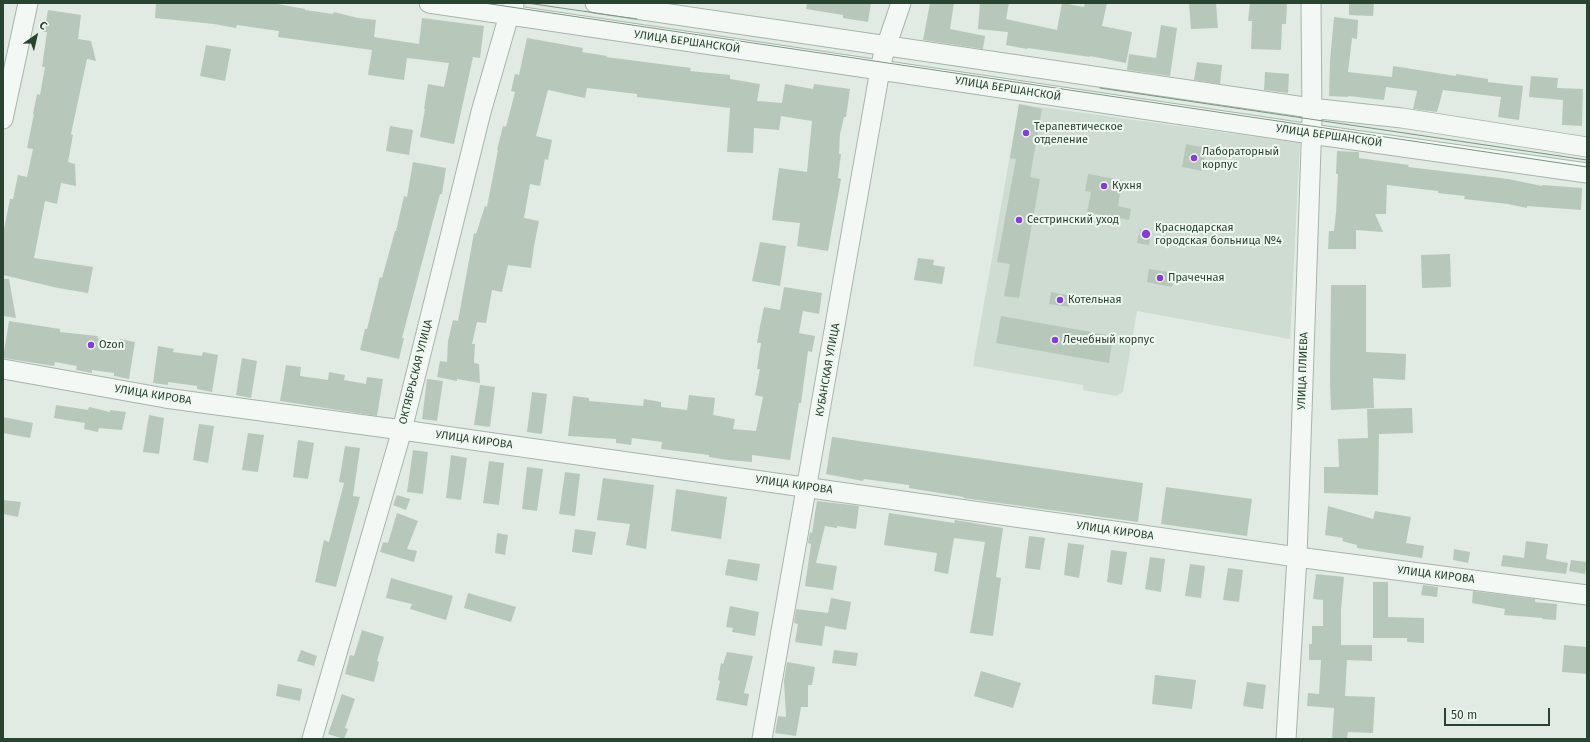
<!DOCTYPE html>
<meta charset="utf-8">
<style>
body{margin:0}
#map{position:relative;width:1590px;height:742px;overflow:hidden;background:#e1eae3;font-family:"Fira Sans",sans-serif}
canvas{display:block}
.frame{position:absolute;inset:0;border:4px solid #28432f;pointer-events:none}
.north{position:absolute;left:16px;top:16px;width:40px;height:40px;-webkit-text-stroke:3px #f0f8f2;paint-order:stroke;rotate:34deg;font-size:11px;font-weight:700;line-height:16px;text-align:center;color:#28432f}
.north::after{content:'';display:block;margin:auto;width:14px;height:18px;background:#28432f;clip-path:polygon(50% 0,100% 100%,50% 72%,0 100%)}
.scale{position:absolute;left:1444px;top:708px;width:106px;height:18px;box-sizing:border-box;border:2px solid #28432f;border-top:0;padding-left:5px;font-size:12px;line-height:14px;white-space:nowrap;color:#28432f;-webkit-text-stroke:3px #f0f8f2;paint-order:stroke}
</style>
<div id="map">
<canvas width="1590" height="742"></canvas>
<div class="frame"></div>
<div class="north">С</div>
<div class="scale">50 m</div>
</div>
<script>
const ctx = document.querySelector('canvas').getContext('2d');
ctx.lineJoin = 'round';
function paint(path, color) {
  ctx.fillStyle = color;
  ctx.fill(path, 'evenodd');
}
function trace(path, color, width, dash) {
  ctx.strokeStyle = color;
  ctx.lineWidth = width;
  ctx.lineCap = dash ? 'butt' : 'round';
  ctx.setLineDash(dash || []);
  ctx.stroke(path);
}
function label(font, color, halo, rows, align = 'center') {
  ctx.font = font + ' "Fira Sans",sans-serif';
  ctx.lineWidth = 4;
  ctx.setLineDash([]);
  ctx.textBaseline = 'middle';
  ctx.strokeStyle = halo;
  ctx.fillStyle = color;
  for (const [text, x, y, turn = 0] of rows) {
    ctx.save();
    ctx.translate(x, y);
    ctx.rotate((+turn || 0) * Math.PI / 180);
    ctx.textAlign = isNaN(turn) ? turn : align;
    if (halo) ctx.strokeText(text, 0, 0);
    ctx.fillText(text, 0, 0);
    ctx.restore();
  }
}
paint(new Path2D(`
 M 1019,104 L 1300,143 L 1290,339 L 1137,311 L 1123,392 L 1117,396 L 1083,390 L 1083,385 L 973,366 Z`), '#cedcd1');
paint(new Path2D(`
 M 156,3 L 272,3 L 305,9 L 305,10 L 333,14 L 334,12 L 358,18 L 376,20 L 374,37 L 419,44 L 422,18 L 484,26 L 480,58 L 473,57 L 454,144 L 420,137 L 425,109 L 424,109 L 428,84 L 444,87 L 449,63 L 407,58 L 404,80 L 368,75 L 372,50 L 278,37 L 279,31 L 237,25 L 236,28 L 214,24 L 155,18 Z
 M 807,3 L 871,3 L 868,22 L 843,18 L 843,15 L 806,9 Z
 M 930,3 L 954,3 L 950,29 L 985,36 L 983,49 L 923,40 Z
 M 980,3 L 1009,3 L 1006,19 L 1057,30 L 1062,3 L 1084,7 L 1085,3 L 1107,3 L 1102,26 L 1132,32 L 1126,63 L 1090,56 L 1090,57 L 1028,48 L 1027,49 L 1006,45 L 1008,32 L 978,29 Z
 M 1189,3 L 1216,3 L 1218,28 L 1191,29 Z
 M 1250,3 L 1287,4 L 1286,24 L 1282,24 L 1281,50 L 1251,49 L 1252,21 L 1248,21 Z
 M 1349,3 L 1374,3 L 1373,16 L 1349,15 Z
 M 48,10 L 81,15 L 78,39 L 91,41 L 96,61 L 87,59 L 71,134 L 73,135 L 68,162 L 75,164 L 76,186 L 61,183 L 57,204 L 45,201 L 34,258 L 93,267 L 88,293 L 58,288 L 3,275 L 3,234 L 10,199 L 13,199 L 18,175 L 27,177 L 33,149 L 27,148 L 34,114 L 33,114 L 37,94 L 40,95 L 45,67 L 42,67 L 47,32 L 44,32 Z
 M 1334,17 L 1358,20 L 1357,39 L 1352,38 L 1348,72 L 1392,77 L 1393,66 L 1456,76 L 1456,74 L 1488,79 L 1488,82 L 1523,86 L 1519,120 L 1498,117 L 1501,97 L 1443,90 L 1437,112 L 1413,109 L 1417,91 L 1386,87 L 1384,100 L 1348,96 L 1348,97 L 1329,96 L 1330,61 Z
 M 1161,25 L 1177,28 L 1170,76 L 1127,70 L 1129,54 L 1156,58 Z
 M 527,38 L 583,48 L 582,52 L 607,56 L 606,57 L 691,68 L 690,71 L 730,75 L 730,79 L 760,84 L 757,101 L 782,103 L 785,84 L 813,89 L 814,84 L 850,89 L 846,117 L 844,117 L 840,134 L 839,154 L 841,154 L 838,178 L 841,179 L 828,251 L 797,246 L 800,223 L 772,220 L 779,168 L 807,172 L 812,121 L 781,116 L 779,130 L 754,128 L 753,153 L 727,152 L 730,108 L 637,97 L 637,94 L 587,88 L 585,98 L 548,90 L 536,136 L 552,140 L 548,160 L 545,159 L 540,186 L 530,184 L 524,218 L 539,221 L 534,246 L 531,268 L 508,265 L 502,292 L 492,290 L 486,323 L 477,322 L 472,344 L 475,344 L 474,363 L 479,364 L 480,383 L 457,379 L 457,381 L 437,377 L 440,361 L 447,362 L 448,341 L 453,320 L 458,321 L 474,233 L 476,234 L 485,206 L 487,207 L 498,150 L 497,150 L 503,126 L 506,127 L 515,92 L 511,91 L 515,74 L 519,75 Z
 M 206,45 L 231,49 L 225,81 L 200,76 Z
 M 1197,62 L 1222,65 L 1220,84 L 1194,80 Z
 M 1265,72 L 1289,74 L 1288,93 L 1264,90 Z
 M 1531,76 L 1558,78 L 1557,88 L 1583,89 L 1582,126 L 1562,125 L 1563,100 L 1529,97 Z
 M 1019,104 L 1042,109 L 1030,177 L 1040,179 L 1019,298 L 1004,296 L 1010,264 L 997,262 L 1016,159 L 1010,158 Z
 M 390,126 L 413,130 L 409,155 L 386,151 Z
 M 1186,144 L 1206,148 L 1202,171 L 1182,167 Z
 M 1337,151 L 1359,152 L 1359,158 L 1409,165 L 1408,167 L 1508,179 L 1542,186 L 1542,185 L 1582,188 L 1581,210 L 1527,206 L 1527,208 L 1508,204 L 1464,199 L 1465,196 L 1438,193 L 1438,191 L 1387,185 L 1386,214 L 1375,214 L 1383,232 L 1356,230 L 1356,249 L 1328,249 L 1329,231 L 1334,231 L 1336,213 L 1338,174 L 1336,174 Z
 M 413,162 L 446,168 L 442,194 L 440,194 L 402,338 L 404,338 L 399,359 L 360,350 L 365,329 L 367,329 L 380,277 L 382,278 L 395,231 L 396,231 L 404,196 L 407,197 Z
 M 1088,174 L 1122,180 L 1118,206 L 1131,209 L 1129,220 L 1087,212 L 1091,192 L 1085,191 Z
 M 1140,229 L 1151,231 L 1149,245 L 1137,243 Z
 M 760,242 L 786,246 L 780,286 L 752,281 Z
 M 1450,254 L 1451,287 L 1422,288 L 1421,255 Z
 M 918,258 L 934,260 L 933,265 L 945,267 L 942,284 L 914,280 Z
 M 1149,269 L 1174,273 L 1172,287 L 1147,282 Z
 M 3,279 L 9,279 L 16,318 L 3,316 Z
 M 1331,285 L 1366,285 L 1366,352 L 1406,354 L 1405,380 L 1373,378 L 1374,408 L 1331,410 L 1330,381 Z
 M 784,287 L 822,293 L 819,314 L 803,311 L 799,333 L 815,336 L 812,352 L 808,351 L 801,403 L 799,403 L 790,460 L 752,455 L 752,462 L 728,460 L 709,457 L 709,455 L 661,449 L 662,442 L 632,438 L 631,445 L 616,443 L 616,439 L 568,436 L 573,396 L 589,398 L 589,401 L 643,406 L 644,399 L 661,402 L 661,407 L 687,410 L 689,395 L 715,398 L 713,415 L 735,419 L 733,429 L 756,431 L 763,397 L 755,395 L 760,369 L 757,369 L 761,343 L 757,343 L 760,326 L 764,307 L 780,310 Z
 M 1051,292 L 1071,296 L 1069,307 L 1049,304 Z
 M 1001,316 L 1113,336 L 1109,363 L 996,343 Z
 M 9,321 L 60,329 L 60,332 L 98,336 L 97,338 L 119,342 L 120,339 L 135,342 L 129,379 L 114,376 L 114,373 L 92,370 L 92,373 L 76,370 L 77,366 L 55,362 L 54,366 L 3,358 Z
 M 158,346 L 174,349 L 173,352 L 202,356 L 203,352 L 218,355 L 212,392 L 197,389 L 197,386 L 168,382 L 168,385 L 153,383 Z
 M 242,358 L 257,361 L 251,398 L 236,395 Z
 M 286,365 L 301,367 L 300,376 L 328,380 L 329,372 L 345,375 L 344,380 L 366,384 L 367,377 L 383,379 L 377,416 L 280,401 Z
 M 427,379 L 443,381 L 437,421 L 422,419 Z
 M 480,385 L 495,387 L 490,427 L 474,425 Z
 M 532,392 L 547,394 L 542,434 L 527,432 Z
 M 56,405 L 88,410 L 89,407 L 110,412 L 110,410 L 126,412 L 122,430 L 99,428 L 98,432 L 84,429 L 85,423 L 54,418 Z
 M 1412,408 L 1413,433 L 1379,434 L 1378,495 L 1324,493 L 1324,467 L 1339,467 L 1338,439 L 1368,438 L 1367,409 Z
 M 149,415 L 164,418 L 159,454 L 143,452 Z
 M 3,417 L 33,423 L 30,438 L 3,433 Z
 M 199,424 L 214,426 L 208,463 L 193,460 Z
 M 248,433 L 264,435 L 258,472 L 242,470 Z
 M 832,437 L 1143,483 L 1138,522 L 963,498 L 964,497 L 909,488 L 909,485 L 864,479 L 863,481 L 826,474 Z
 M 298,440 L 314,443 L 308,479 L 293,477 Z
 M 345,446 L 360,448 L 353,496 L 360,497 L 336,587 L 315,582 L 324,540 L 329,542 L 344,483 L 339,482 Z
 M 413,450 L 428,452 L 423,494 L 407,492 Z
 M 451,455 L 467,458 L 461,500 L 446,498 Z
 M 489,461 L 504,463 L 499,505 L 483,503 Z
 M 527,467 L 543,469 L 537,511 L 522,509 Z
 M 565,472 L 580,474 L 575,516 L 559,514 Z
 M 603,478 L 654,485 L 646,549 L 626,545 L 630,524 L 597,520 Z
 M 1166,487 L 1252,499 L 1247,536 L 1161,524 Z
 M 676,489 L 727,497 L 721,539 L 671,531 Z
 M 397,495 L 410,499 L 406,510 L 393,505 Z
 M 3,500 L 21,502 L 18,517 L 3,514 Z
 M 817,501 L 859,506 L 856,529 L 837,526 L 837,528 L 825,526 L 816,563 L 837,566 L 833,590 L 805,586 L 811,544 L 808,543 L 810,532 L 812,533 Z
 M 1328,506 L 1373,519 L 1375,511 L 1411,517 L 1406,543 L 1424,546 L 1422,558 L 1357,548 L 1357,545 L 1342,541 L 1343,538 L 1325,535 Z
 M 397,513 L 418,521 L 407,549 L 417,551 L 414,562 L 380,552 L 383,542 L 388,543 Z
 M 889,513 L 954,523 L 955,520 L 1003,528 L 996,577 L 1001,578 L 993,636 L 970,633 L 985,542 L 954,538 L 948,574 L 934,571 L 937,553 L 884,545 Z
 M 575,529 L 596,532 L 592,555 L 572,552 Z
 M 497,533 L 508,535 L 505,555 L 495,553 Z
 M 1029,536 L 1045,538 L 1040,570 L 1025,568 Z
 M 1526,541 L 1548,544 L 1546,559 L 1568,563 L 1566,574 L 1501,566 L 1503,555 L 1524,558 Z
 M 1068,543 L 1084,545 L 1079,578 L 1064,575 Z
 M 1454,549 L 1470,552 L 1468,563 L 1453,560 Z
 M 1111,550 L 1127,552 L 1122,585 L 1107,582 Z
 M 1150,557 L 1165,559 L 1161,592 L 1145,589 Z
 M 728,559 L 760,564 L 757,581 L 725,575 Z
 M 1571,560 L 1587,562 L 1585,574 L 1569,571 Z
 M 1190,564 L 1205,566 L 1201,598 L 1185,596 Z
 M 1228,568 L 1243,570 L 1239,602 L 1223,600 Z
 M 1316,574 L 1344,577 L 1341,610 L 1341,645 L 1372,645 L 1372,661 L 1347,660 L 1345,696 L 1375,697 L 1373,733 L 1348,732 L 1347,739 L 1332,739 L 1334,708 L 1307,706 L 1308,693 L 1319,694 L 1321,660 L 1309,660 L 1309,644 L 1312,644 L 1312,626 L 1323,626 L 1323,600 L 1313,599 Z
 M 391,578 L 453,596 L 446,620 L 410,609 L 412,604 L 386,598 Z
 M 1373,582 L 1388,582 L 1388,617 L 1424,618 L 1424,643 L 1407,642 L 1407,638 L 1373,638 Z
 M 1423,585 L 1438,587 L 1437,597 L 1421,595 Z
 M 1473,591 L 1535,599 L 1535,602 L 1557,604 L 1556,620 L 1542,619 L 1543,618 L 1504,615 L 1505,609 L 1472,603 Z
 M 468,593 L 516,607 L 511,622 L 464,608 Z
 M 831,598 L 851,602 L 846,630 L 825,626 L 822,646 L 795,642 L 798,624 L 794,623 L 796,609 L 828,613 Z
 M 730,606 L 759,612 L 755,636 L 732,632 L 733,628 L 726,627 Z
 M 362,630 L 384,637 L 377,661 L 379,662 L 374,682 L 345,674 L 350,655 L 354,656 Z
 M 1564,645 L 1587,647 L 1587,674 L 1562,672 Z
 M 301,650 L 317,656 L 314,666 L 297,661 Z
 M 834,650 L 858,653 L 856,666 L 832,663 Z
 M 727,652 L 753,656 L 744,693 L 749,694 L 747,706 L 716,700 L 720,681 L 718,680 L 721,663 L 723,664 Z
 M 787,662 L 815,667 L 812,685 L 808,685 L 808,707 L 801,707 L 796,736 L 775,733 L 778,716 L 786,717 L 784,681 Z
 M 981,671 L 1021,683 L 1013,708 L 974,696 Z
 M 1155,675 L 1196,680 L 1192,709 L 1152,704 Z
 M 1247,682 L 1266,685 L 1263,709 L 1243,706 Z
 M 278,684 L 302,689 L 300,701 L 276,696 Z
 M 342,694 L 355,699 L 345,728 L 348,729 L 344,739 L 328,734 Z`), '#b7c8bb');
const minor = new Path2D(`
 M 429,3 L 1311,134 L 1587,173
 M 595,3 L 1311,108 L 1402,118 L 1587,147
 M 3,119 L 28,3
 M 3,369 L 165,398 L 402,430 L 1297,557 L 1587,595
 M 312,739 L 402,430 L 481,112 L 509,15 L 514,4
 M 762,739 L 880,70 L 883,56 L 901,3
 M 1286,739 L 1297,557 L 1312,119 L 1311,3`);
trace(minor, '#a6b5a9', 21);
trace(minor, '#f4f8f5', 19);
trace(new Path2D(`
 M 484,3 L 1587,167
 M 527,3 L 637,19
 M 1100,88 L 1587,160`), '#79957f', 1);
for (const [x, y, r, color] of [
 [1026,133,4,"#843ed7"],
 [1194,158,4,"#843ed7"],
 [1104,186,4,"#843ed7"],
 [1019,220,4,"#843ed7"],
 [1146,234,5,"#843ed7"],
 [1160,278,4,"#843ed7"],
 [1060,300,4,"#843ed7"],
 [1055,340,4,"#843ed7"],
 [91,345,4,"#843ed7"]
]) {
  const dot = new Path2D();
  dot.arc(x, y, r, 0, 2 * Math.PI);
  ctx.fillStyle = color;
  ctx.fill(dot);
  trace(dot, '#f0f8f2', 1.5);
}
label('11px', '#28432f', '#f0f8f2', [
 ["УЛИЦА БЕРШАНСКОЙ",687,42,8],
 ["УЛИЦА БЕРШАНСКОЙ",1008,89,9],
 ["УЛИЦА БЕРШАНСКОЙ",1329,136,8],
 ["КУБАНСКАЯ УЛИЦА",828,370,-80],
 ["УЛИЦА ПЛИЕВА",1303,371,-88],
 ["ОКТЯБРЬСКАЯ УЛИЦА",416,372,-76],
 ["УЛИЦА КИРОВА",153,395,9],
 ["УЛИЦА КИРОВА",474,440,8],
 ["УЛИЦА КИРОВА",794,485,8],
 ["УЛИЦА КИРОВА",1115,531,8],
 ["УЛИЦА КИРОВА",1436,575,7]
]);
label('11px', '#28432f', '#f0f8f2', [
 ["Терапевтическое",1034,127],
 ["отделение",1034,140],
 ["Лабораторный",1202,152],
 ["корпус",1202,165],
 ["Кухня",1112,186],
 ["Сестринский уход",1027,220],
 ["Краснодарская",1155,228],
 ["городская больница №4",1155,241],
 ["Прачечная",1168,278],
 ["Котельная",1068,300],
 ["Лечебный корпус",1063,340],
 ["Ozon",99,345]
], 'left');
</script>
